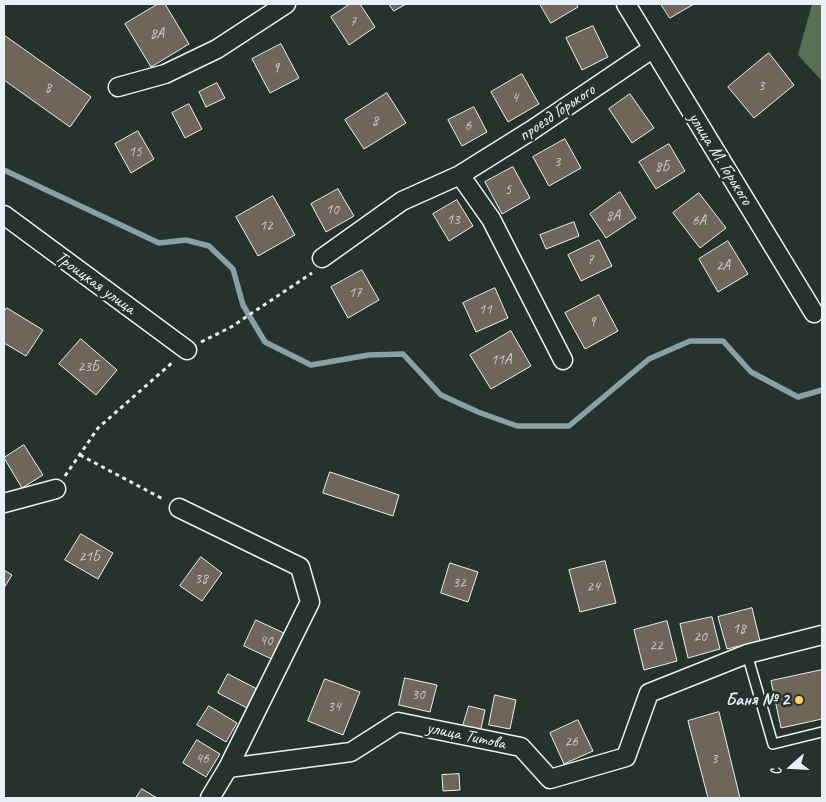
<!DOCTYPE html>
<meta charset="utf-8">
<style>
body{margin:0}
#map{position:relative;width:826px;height:802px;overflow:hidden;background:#26332d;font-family:Caveat,sans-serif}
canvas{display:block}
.frame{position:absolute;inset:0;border:5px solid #e8f1f8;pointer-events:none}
.north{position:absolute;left:766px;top:742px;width:50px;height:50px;-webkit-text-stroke:4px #26332d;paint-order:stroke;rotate:251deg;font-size:14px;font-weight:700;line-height:20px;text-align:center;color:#e8f1f8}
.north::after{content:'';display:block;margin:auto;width:18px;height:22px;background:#e8f1f8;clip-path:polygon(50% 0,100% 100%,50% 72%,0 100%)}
</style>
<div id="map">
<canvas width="826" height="802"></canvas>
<div class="frame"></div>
<div class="north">С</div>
</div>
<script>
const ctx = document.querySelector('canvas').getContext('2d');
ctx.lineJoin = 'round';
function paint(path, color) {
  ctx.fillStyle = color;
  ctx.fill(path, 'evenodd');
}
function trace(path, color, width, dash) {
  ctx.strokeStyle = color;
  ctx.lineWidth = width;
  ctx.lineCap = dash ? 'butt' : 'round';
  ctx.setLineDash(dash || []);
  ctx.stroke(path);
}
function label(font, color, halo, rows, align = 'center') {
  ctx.font = font + ' Caveat,sans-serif';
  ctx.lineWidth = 5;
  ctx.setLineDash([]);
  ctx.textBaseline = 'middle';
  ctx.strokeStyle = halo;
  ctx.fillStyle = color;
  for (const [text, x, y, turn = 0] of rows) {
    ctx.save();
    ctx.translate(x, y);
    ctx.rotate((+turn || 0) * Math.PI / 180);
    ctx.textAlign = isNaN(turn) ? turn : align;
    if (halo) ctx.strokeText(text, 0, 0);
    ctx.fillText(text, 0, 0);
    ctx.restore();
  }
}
paint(new Path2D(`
 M 812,4 L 822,4 L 822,81 L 798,55 Z`), '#597054');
trace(new Path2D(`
 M 4,170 L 159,243 L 186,240 L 209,246 L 233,269 L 243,305 L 265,342 L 311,365 L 369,355 L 403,354 L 441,395 L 478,412 L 517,426 L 569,426 L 649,359 L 690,341 L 723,341 L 751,372 L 798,397 L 822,390`), '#88a1a5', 5.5);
const building = new Path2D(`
 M 158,4 L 165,4 L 189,44 L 151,67 L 125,24 Z
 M 350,4 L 360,4 L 375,27 L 349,45 L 331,17 Z
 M 389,4 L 406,4 L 394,11 Z
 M 540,4 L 576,4 L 578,7 L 551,23 Z
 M 661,4 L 694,4 L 670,18 Z
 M 593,26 L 608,57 L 582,70 L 566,38 Z
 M 4,35 L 91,97 L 70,127 L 4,80 Z
 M 281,44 L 299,78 L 270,93 L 252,59 Z
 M 769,53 L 794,85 L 754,118 L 728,87 Z
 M 522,74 L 539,104 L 508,122 L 491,92 Z
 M 217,83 L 225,98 L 206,107 L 199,92 Z
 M 387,93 L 406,123 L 364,149 L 345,120 Z
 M 630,94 L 654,128 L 632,143 L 609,109 Z
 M 189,104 L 202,129 L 185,138 L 172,113 Z
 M 474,107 L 487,132 L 462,146 L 448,120 Z
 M 138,131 L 154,159 L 131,173 L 115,144 Z
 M 565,139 L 581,168 L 549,186 L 533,157 Z
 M 669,144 L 685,171 L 656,189 L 639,162 Z
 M 513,167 L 530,198 L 502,214 L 485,182 Z
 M 338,189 L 354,216 L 326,232 L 311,204 Z
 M 620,192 L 636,218 L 606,238 L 590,214 Z
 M 699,193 L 726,228 L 700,248 L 673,213 Z
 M 273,196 L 295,235 L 258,256 L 236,217 Z
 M 457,200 L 473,226 L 449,241 L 433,214 Z
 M 574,222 L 579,236 L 546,249 L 540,235 Z
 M 599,240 L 612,266 L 581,281 L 568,255 Z
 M 728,241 L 748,274 L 718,292 L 699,259 Z
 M 362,270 L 379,300 L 348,318 L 331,287 Z
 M 495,288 L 508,318 L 476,332 L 463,303 Z
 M 599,295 L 618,331 L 585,349 L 565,313 Z
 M 7,308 L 43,330 L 26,356 L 4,343 L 4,312 Z
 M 511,331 L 531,366 L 491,389 L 470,355 Z
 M 81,339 L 117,370 L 96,395 L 59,364 Z
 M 24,445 L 43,475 L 22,488 L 4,458 Z
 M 330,472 L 399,495 L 393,516 L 323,493 Z
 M 81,534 L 113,553 L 98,579 L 65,560 Z
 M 201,557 L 222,573 L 202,601 L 180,586 Z
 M 605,561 L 616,603 L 580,612 L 569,570 Z
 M 450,563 L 478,572 L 468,602 L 441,593 Z
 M 4,570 L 12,575 L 4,588 Z
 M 752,608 L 760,641 L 727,649 L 718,617 Z
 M 712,617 L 720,649 L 688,658 L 680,624 Z
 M 256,620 L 288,635 L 276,661 L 244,646 Z
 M 667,621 L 677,661 L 644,670 L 634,630 Z
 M 822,670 L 822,719 L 781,728 L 771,681 Z
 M 228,674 L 259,690 L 249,709 L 218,693 Z
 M 405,678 L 437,685 L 430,712 L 399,705 Z
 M 325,679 L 360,692 L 343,735 L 308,721 Z
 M 495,695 L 516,700 L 510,729 L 489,725 Z
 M 209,706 L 237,723 L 226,742 L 197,725 Z
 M 469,706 L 485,710 L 480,733 L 462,729 Z
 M 719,712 L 740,798 L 708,798 L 688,721 Z
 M 578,720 L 593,751 L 564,764 L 550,733 Z
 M 197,740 L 220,754 L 206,777 L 183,763 Z
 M 459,774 L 460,790 L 443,791 L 442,775 Z
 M 142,789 L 157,798 L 136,798 Z`);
paint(building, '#70655a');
trace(building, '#e8f1f8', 1);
const service = new Path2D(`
 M 747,654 L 773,744 L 822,732`);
const minor = new Path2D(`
 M 626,4 L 814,313
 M 118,87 L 165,74 L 217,49 L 286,4
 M 460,175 L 491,219 L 563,360
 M 4,215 L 187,350
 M 322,258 L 402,201 L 460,175 L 532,130 L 652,49
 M 4,503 L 56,489
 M 179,508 L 300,567 L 310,602 L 228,768 L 210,798
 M 228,768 L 351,752 L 398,722 L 521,747 L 550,779 L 626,757 L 649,693 L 747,654 L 822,635`);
trace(service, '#e8f1f8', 12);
trace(minor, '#e8f1f8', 21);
trace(new Path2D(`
 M 201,342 L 231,327 L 312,273
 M 80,455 L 163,499
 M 65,476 L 98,428 L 174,361`), '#e8f1f8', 3, [4, 4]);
trace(service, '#26332d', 9);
trace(minor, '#26332d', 18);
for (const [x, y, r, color] of [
 [799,700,5,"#ffd166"]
]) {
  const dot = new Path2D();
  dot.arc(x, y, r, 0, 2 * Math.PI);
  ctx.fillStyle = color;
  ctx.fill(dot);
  trace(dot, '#26332d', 2);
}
label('15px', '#caced0', null, [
 ["7",353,22],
 ["8А",157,34],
 ["9",276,68],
 ["3",761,86],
 ["8",48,88],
 ["4",515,98],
 ["8",375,121],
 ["6",468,126],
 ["15",135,152],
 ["3",557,162],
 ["8Б",662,167],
 ["5",508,190],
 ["10",332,210],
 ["8А",613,216],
 ["13",453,220],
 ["6А",699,221],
 ["12",266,226],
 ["7",590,260],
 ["2А",723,266],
 ["17",355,293],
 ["11",485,310],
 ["9",592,322],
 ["11А",501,360],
 ["23Б",88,367],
 ["21Б",89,557],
 ["38",201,579],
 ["32",459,583],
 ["24",593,587],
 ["18",739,629],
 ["20",700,637],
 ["40",266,641],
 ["22",656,646],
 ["30",418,695],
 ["34",334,707],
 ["26",571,742],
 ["46",202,759],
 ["3",714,759]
]);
label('18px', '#e8f1f8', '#26332d', [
 ["проезд Горького",557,113,-34],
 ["улица М. Горького",720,159,58],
 ["Троицкая улица",95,283,36],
 ["улица Титова",466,736,12]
]);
label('bold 18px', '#e8f1f8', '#26332d', [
 ["Баня № 2",789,700]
], 'right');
</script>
